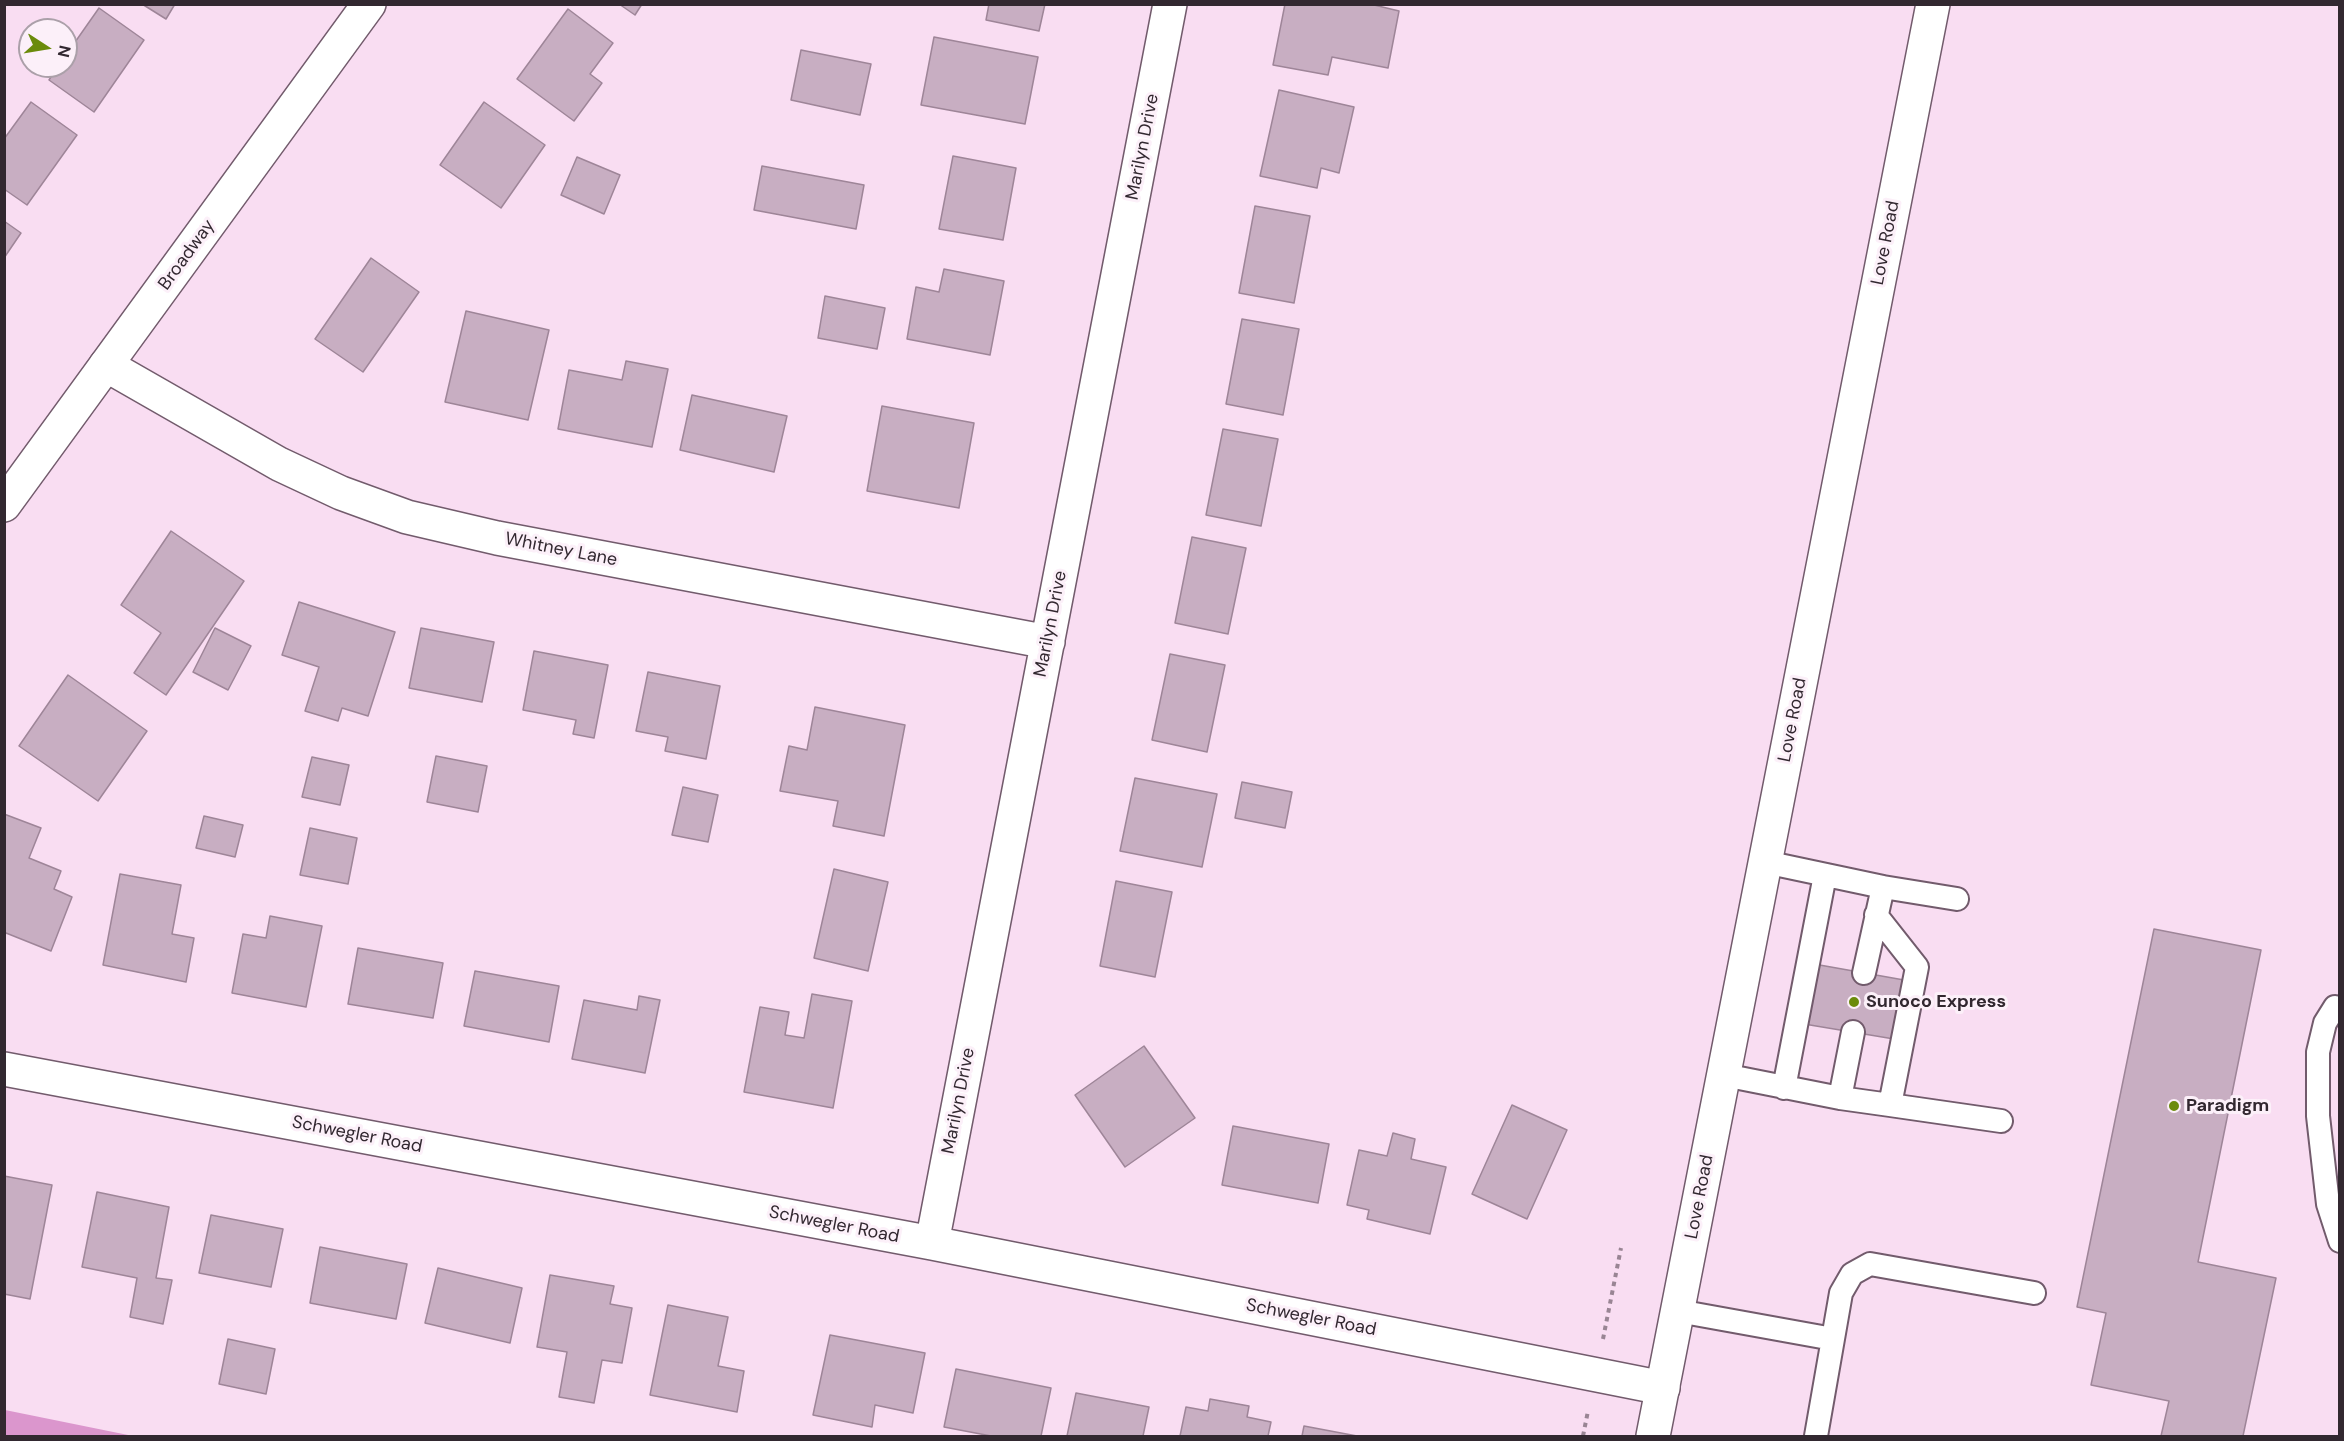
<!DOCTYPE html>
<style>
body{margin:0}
#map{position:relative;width:2344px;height:1441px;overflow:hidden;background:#f9ddf2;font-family:"DM Sans",sans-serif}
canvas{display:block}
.frame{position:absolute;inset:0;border:6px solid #322830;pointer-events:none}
.north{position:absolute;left:18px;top:18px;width:60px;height:60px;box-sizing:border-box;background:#fcf0f9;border:2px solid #aba0a9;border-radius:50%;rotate:102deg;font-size:16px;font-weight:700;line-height:24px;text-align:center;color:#322830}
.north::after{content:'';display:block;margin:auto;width:21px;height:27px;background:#6b8b0b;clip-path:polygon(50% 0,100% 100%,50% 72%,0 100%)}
</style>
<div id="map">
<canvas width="2344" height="1441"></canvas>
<div class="frame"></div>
<div class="north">N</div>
</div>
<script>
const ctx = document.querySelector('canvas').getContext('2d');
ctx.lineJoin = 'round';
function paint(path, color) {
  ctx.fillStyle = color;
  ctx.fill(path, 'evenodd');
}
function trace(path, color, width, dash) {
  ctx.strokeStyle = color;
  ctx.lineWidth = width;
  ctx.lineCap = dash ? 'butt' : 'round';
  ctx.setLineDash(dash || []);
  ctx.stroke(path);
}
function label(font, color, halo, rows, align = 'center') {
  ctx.font = font + ' "DM Sans",sans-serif';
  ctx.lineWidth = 6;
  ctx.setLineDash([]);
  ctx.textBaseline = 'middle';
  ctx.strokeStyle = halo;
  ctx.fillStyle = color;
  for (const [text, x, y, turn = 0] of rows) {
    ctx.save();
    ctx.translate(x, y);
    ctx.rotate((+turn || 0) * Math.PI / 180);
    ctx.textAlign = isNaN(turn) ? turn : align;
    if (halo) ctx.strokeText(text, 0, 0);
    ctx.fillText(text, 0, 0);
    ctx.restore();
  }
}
paint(new Path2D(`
 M 4,1410 L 5,1410 L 133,1436 L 5,1436 Z`), '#db96cd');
const building = new Path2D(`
 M 142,4 L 175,4 L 166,19 Z
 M 619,4 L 642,4 L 635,15 Z
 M 989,4 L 1045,4 L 1039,31 L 986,20 Z
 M 1285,4 L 1370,4 L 1399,11 L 1388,68 L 1332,57 L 1328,75 L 1273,65 Z
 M 99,8 L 144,40 L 94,112 L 49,80 L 58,66 L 66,66 L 66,55 Z
 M 568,9 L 613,43 L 590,74 L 602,83 L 574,121 L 517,79 Z
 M 934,37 L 1038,57 L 1025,124 L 921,105 Z
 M 801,50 L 871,64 L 860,115 L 791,100 Z
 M 1279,90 L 1354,107 L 1339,173 L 1321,168 L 1317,188 L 1260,176 Z
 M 31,102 L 77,135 L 27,205 L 4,189 L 4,139 Z
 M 484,102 L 545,145 L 501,208 L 440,165 Z
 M 953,156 L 1016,168 L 1003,240 L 939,229 Z
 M 577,157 L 620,175 L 604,214 L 561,195 Z
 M 762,166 L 864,185 L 856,229 L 754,210 Z
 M 1255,206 L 1310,216 L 1294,303 L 1239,293 Z
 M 4,221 L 21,233 L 4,258 Z
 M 371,258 L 419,292 L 363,372 L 315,339 Z
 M 944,269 L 1004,281 L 990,355 L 907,339 L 916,287 L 939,292 Z
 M 825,296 L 885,308 L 877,349 L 818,338 Z
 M 466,311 L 549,330 L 528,420 L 445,402 Z
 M 1242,319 L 1299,329 L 1283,415 L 1226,404 Z
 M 626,361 L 668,369 L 652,447 L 558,429 L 569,370 L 622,380 Z
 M 692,395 L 787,416 L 774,472 L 680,450 Z
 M 882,406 L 974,423 L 959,508 L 867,491 Z
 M 1223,429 L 1278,439 L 1261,526 L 1206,515 Z
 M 171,531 L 244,581 L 166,695 L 134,673 L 161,633 L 121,605 Z
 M 1192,537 L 1246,548 L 1228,634 L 1175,623 Z
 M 299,602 L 395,632 L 368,716 L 342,708 L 338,721 L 305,711 L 319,667 L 282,655 Z
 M 215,628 L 251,646 L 228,690 L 193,672 Z
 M 421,628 L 494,642 L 482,702 L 409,688 Z
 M 534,651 L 608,665 L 594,738 L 573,734 L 576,720 L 523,710 Z
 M 1170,654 L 1225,665 L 1207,752 L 1152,740 Z
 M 648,672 L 720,686 L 706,759 L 665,751 L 668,737 L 636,731 Z
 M 68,675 L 147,731 L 98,801 L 19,746 Z
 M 815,707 L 905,725 L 884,836 L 833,826 L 838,801 L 780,791 L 789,746 L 807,750 Z
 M 436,756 L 487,766 L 478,812 L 427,802 Z
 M 312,757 L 349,765 L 340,805 L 302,797 Z
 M 1135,778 L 1217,794 L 1202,867 L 1120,851 Z
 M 1242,782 L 1292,792 L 1285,828 L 1235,818 Z
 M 683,787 L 718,795 L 708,842 L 672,835 Z
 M 4,814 L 41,828 L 29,858 L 61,871 L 54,889 L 72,897 L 51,951 L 6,933 L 4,936 Z
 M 204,816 L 243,825 L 235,857 L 196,848 Z
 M 310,828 L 357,838 L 348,884 L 300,875 Z
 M 834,869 L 888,882 L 868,971 L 814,958 Z
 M 120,874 L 181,885 L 172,934 L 194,938 L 186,982 L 103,965 Z
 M 1116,881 L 1172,892 L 1155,977 L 1100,966 Z
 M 270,916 L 322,926 L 306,1007 L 232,993 L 243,934 L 266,938 Z
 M 2154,929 L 2261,950 L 2198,1262 L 2276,1278 L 2243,1436 L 2161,1436 L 2169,1401 L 2091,1385 L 2106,1313 L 2077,1307 Z
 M 358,948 L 443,963 L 433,1018 L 348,1004 Z
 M 1814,964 L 1904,980 L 1894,1039 L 1804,1024 Z
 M 475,971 L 559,986 L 549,1042 L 464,1026 Z
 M 812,994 L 852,1001 L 833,1108 L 744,1092 L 760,1007 L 789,1012 L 785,1035 L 804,1038 Z
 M 639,996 L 660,1000 L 645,1073 L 572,1059 L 584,1000 L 637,1010 Z
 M 1144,1046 L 1195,1118 L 1125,1167 L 1075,1095 Z
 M 1512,1105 L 1567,1130 L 1527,1219 L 1472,1194 Z
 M 1233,1126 L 1329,1144 L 1318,1203 L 1222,1185 Z
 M 1393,1133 L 1415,1139 L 1411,1159 L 1446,1167 L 1430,1234 L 1367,1219 L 1369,1210 L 1347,1205 L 1359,1150 L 1387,1156 Z
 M 4,1176 L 52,1185 L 30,1299 L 4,1294 Z
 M 97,1192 L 169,1207 L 156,1278 L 172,1280 L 163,1324 L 130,1317 L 137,1278 L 82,1267 Z
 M 211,1215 L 283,1229 L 271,1287 L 199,1273 Z
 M 320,1247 L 407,1264 L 396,1319 L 310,1303 Z
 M 438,1268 L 522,1288 L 510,1343 L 425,1323 Z
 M 550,1275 L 614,1286 L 610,1304 L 632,1308 L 622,1363 L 602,1360 L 594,1403 L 559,1397 L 567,1352 L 537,1347 Z
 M 668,1305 L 728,1317 L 718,1366 L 744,1371 L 737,1412 L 650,1395 Z
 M 830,1335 L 925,1353 L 913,1413 L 875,1405 L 872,1427 L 813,1415 Z
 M 228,1339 L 275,1349 L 266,1394 L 219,1384 Z
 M 956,1369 L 1051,1388 L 1041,1436 L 991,1436 L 944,1427 Z
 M 1076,1393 L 1149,1407 L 1143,1436 L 1067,1436 Z
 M 1210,1399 L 1249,1406 L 1247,1417 L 1271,1422 L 1268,1436 L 1180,1436 L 1186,1407 L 1208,1411 Z
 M 1304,1426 L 1357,1436 L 1302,1436 Z`);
paint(building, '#c8aec2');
trace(building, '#9e8598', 1.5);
const service = new Path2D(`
 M 1765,862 L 1883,887 L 1864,973
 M 1883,887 L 1957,899
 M 2335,1007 L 2325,1023 L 2318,1052 L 2318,1116 L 2328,1204 L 2340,1241
 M 1724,1075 L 1840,1098 L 1853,1032
 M 1784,1088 L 1825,875
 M 1840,1098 L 1890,1105 L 1917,967 L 1876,915
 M 1890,1105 L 2001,1121
 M 1678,1311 L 1833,1339
 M 1816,1436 L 1841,1293 L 1852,1274 L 1870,1264 L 2034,1293`);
const minor = new Path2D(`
 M 106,365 L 279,464 L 341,493 L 407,517 L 497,538 L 1048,642
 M 4,1069 L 932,1243 L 1663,1388
 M 932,1243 L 1170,4`);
const tertiary = new Path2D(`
 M 4,505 L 369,4
 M 1653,1436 L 1933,4`);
trace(service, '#725b6c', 26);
trace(minor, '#725b6c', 36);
trace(tertiary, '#725b6c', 36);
trace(new Path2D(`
 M 1603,1339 L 1621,1248
 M 1583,1436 L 1588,1411`), '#998594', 4, [4.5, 4.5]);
trace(service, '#fff', 22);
trace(minor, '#fff', 33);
trace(tertiary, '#fff', 33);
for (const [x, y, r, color] of [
 [1854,1002,6,"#6b8b0b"],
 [2174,1106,6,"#6b8b0b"]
]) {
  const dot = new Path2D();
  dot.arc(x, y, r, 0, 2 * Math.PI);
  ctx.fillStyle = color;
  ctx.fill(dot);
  trace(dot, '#fcf0f9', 2);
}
label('18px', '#322830', '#fcf0f9', [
 ["Marilyn Drive",1143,147,-79],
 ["Love Road",1886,243,-79],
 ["Broadway",187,255,-54],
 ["Whitney Lane",561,550,11],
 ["Marilyn Drive",1051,624,-79],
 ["Love Road",1793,720,-79],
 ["Marilyn Drive",959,1101,-79],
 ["Schwegler Road",357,1135,11],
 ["Love Road",1700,1197,-79],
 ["Schwegler Road",834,1225,11],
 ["Schwegler Road",1311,1318,11]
]);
label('bold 18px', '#322830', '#fcf0f9', [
 ["Sunoco Express",1866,1002],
 ["Paradigm",2186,1106]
], 'left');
</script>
